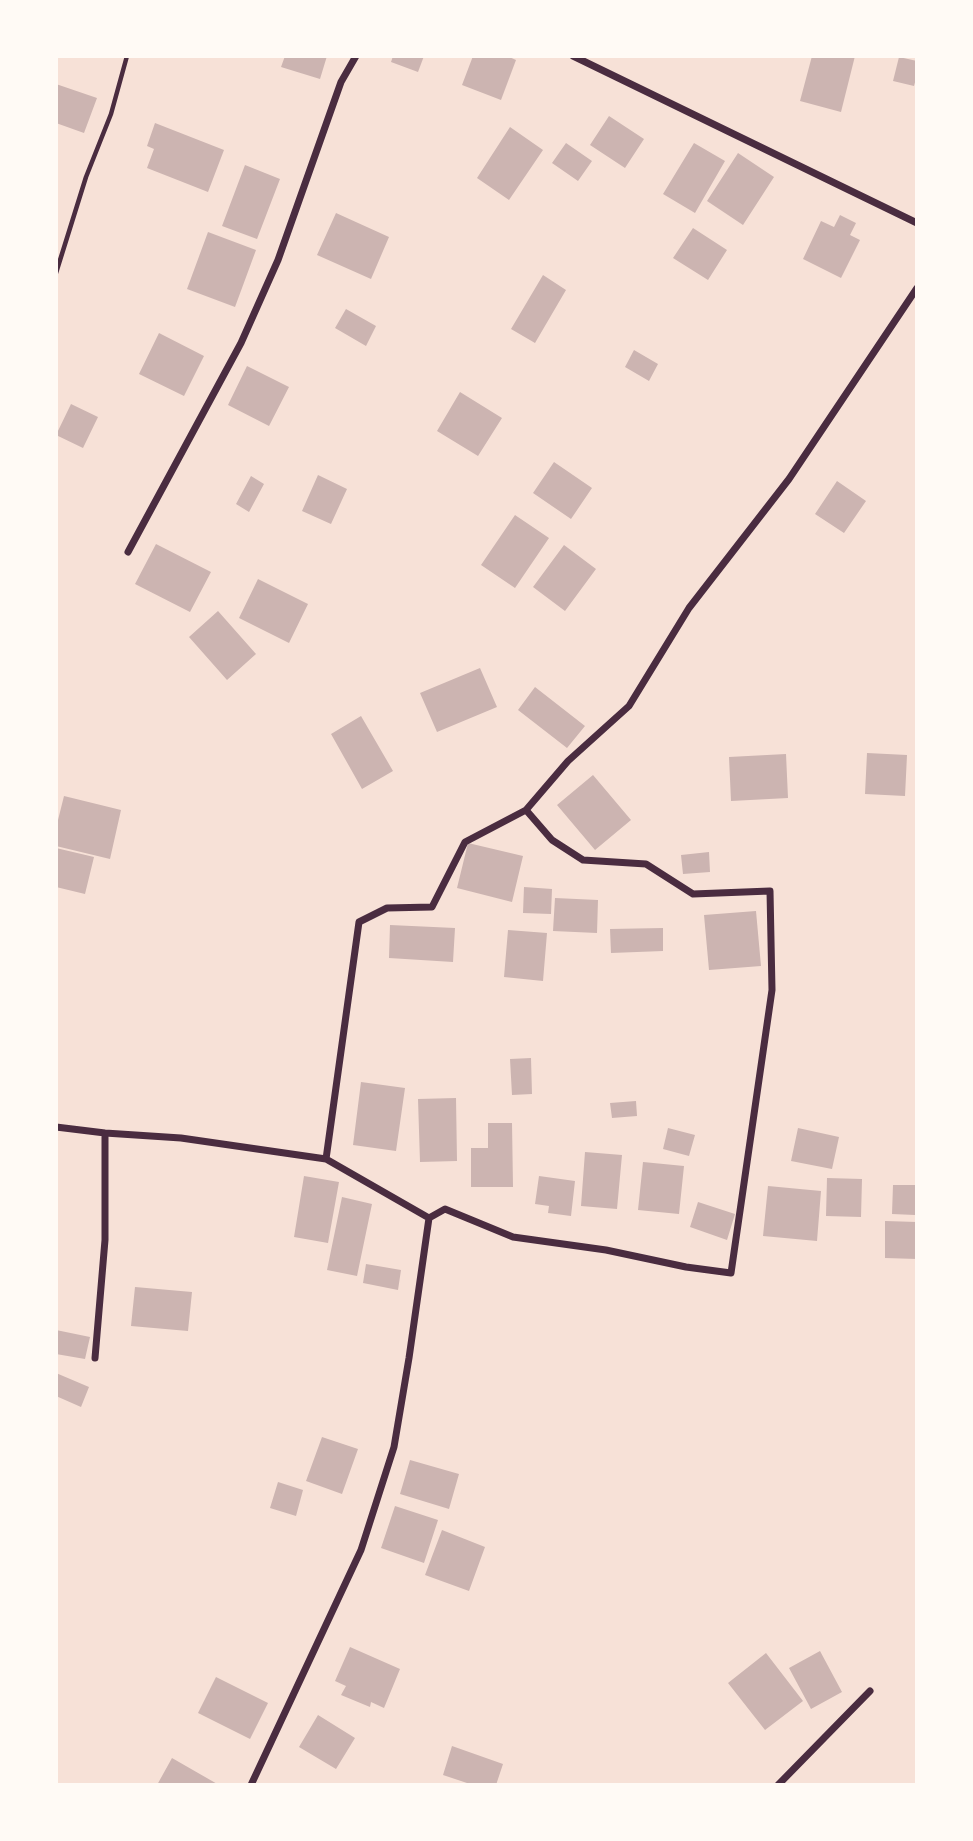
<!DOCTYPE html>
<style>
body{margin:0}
#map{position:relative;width:973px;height:1841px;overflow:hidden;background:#f7e1d7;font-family:"Open Sans",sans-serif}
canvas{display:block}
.frame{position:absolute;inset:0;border:58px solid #fffaf5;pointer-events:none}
</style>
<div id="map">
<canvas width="973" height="1841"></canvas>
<div class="frame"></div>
</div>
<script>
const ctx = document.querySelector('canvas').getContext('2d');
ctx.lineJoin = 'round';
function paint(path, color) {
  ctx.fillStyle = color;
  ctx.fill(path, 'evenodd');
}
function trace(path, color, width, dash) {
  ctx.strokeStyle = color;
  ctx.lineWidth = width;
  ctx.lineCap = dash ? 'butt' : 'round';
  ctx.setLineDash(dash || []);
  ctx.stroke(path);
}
paint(new Path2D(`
 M 285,56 L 327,56 L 320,79 L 281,67 Z
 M 393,56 L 424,56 L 418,72 L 391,62 Z
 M 473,56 L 507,56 L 516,60 L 501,100 L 462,85 Z
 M 812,56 L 855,56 L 841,112 L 800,101 Z
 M 899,57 L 917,61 L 917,75 L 914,86 L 893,81 Z
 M 56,84 L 97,98 L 84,133 L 56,123 Z
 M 609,116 L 644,139 L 625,168 L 590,145 Z
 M 155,123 L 224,150 L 208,192 L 147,168 L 154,149 L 147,146 Z
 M 510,127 L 543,150 L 509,200 L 477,178 Z
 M 566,143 L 592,161 L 578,181 L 552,163 Z
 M 694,143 L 725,161 L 695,213 L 663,194 Z
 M 738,153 L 774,177 L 743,225 L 707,201 Z
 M 245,165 L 280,179 L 257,239 L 222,226 Z
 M 336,213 L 389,237 L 371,279 L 317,255 Z
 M 840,215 L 856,223 L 850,235 L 860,240 L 841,278 L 803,259 L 821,221 L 834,227 Z
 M 693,228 L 727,250 L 708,280 L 673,258 Z
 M 208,232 L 256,250 L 235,307 L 187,289 Z
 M 543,275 L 566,290 L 535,343 L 511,329 Z
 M 346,309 L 376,326 L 366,346 L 335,328 Z
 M 159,333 L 204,356 L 184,396 L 139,374 Z
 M 634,350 L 658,364 L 649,381 L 625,367 Z
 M 247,366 L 289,387 L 269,426 L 228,405 Z
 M 460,392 L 502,418 L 478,456 L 437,431 Z
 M 71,404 L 98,417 L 83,448 L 56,435 Z
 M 554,462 L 592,488 L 571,519 L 533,493 Z
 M 318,475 L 347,489 L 331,524 L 302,511 Z
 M 251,476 L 264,484 L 249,512 L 236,504 Z
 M 837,481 L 866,501 L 844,533 L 815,514 Z
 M 515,515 L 549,538 L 515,588 L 481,565 Z
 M 156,544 L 211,572 L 190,612 L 135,584 Z
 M 564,545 L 596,569 L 565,611 L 533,587 Z
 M 258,579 L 308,604 L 289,643 L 239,618 Z
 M 218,611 L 256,654 L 227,680 L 189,637 Z
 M 480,668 L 497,707 L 437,732 L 420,693 Z
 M 535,687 L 585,726 L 567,748 L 518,710 Z
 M 361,716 L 393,771 L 362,789 L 331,734 Z
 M 867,753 L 907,755 L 905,796 L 865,794 Z
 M 786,754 L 788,798 L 731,801 L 729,757 Z
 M 593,775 L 631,820 L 595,850 L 557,805 Z
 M 64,796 L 121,810 L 110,859 L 56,846 L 56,828 Z
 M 468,843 L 523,856 L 512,902 L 457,888 Z
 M 56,848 L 94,857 L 85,894 L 56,887 Z
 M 709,852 L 710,872 L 683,874 L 681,855 Z
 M 524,887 L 552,889 L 551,914 L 523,913 Z
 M 555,898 L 598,900 L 597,933 L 553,931 Z
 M 756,911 L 761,966 L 709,970 L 704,915 Z
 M 390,925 L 455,928 L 453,962 L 389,958 Z
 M 663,928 L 663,951 L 611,953 L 610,929 Z
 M 508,930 L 547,933 L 543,981 L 504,977 Z
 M 531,1058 L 532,1094 L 512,1095 L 510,1059 Z
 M 361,1082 L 405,1088 L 396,1151 L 353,1145 Z
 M 456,1098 L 457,1161 L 420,1162 L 418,1099 Z
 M 636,1101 L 637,1116 L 612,1118 L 610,1103 Z
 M 488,1123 L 512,1123 L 513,1187 L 471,1187 L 471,1148 L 488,1148 Z
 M 668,1128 L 695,1135 L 689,1156 L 663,1149 Z
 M 798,1128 L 839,1137 L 832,1169 L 791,1161 Z
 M 585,1152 L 622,1155 L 617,1209 L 581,1206 Z
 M 643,1162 L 684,1166 L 679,1214 L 638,1210 Z
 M 304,1176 L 339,1182 L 328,1243 L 294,1237 Z
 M 539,1176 L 575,1181 L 571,1216 L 548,1213 L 549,1206 L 535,1204 Z
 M 827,1178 L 862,1179 L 861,1217 L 826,1216 Z
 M 893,1185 L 916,1185 L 915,1215 L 892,1214 Z
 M 768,1186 L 821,1191 L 817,1241 L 763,1236 Z
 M 342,1197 L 372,1204 L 357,1276 L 327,1270 Z
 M 698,1202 L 735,1214 L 727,1240 L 690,1227 Z
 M 885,1221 L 917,1222 L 917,1259 L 885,1258 Z
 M 366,1264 L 401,1270 L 398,1290 L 363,1283 Z
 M 135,1287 L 192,1292 L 188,1331 L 131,1326 Z
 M 56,1330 L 90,1337 L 85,1359 L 56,1354 Z
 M 56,1373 L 89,1387 L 81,1407 L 56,1396 Z
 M 322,1437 L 358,1449 L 342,1494 L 306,1481 Z
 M 410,1460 L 459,1474 L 449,1509 L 400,1494 Z
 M 278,1482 L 303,1490 L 296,1516 L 270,1508 Z
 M 395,1506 L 438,1520 L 424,1563 L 381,1548 Z
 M 442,1530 L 485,1547 L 469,1591 L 425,1575 Z
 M 350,1647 L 400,1669 L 384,1708 L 371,1702 L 370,1707 L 341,1695 L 346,1686 L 335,1681 Z
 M 820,1651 L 842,1692 L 811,1709 L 789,1668 Z
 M 766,1653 L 803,1701 L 765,1730 L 728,1683 Z
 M 216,1677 L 268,1703 L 250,1739 L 198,1713 Z
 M 318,1715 L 355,1738 L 336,1769 L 299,1747 Z
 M 452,1746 L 503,1764 L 496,1785 L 473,1785 L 443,1775 Z
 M 172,1758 L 219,1785 L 157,1785 Z`), '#ccb4b1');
trace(new Path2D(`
 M 56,273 L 86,177 L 111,114 L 127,56`), '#4a2c40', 4.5);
trace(new Path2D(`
 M 573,56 L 917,223
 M 128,552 L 241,343 L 278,260 L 341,82 L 356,56
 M 56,1127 L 105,1133 L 181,1138 L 326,1159 L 429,1218 L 409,1358 L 394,1447 L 361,1550 L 251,1785
 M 326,1159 L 359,922 L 387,908 L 432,907 L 465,842 L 526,810 L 568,761 L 629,706 L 689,608 L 789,479 L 917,288
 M 429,1218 L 445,1209 L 513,1237 L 606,1250 L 686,1267 L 731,1273 L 772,990 L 770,891 L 693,894 L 646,864 L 583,860 L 552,840 L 526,810
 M 95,1358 L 105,1240 L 105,1133
 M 778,1785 L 870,1691`), '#4a2c40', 7);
</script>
